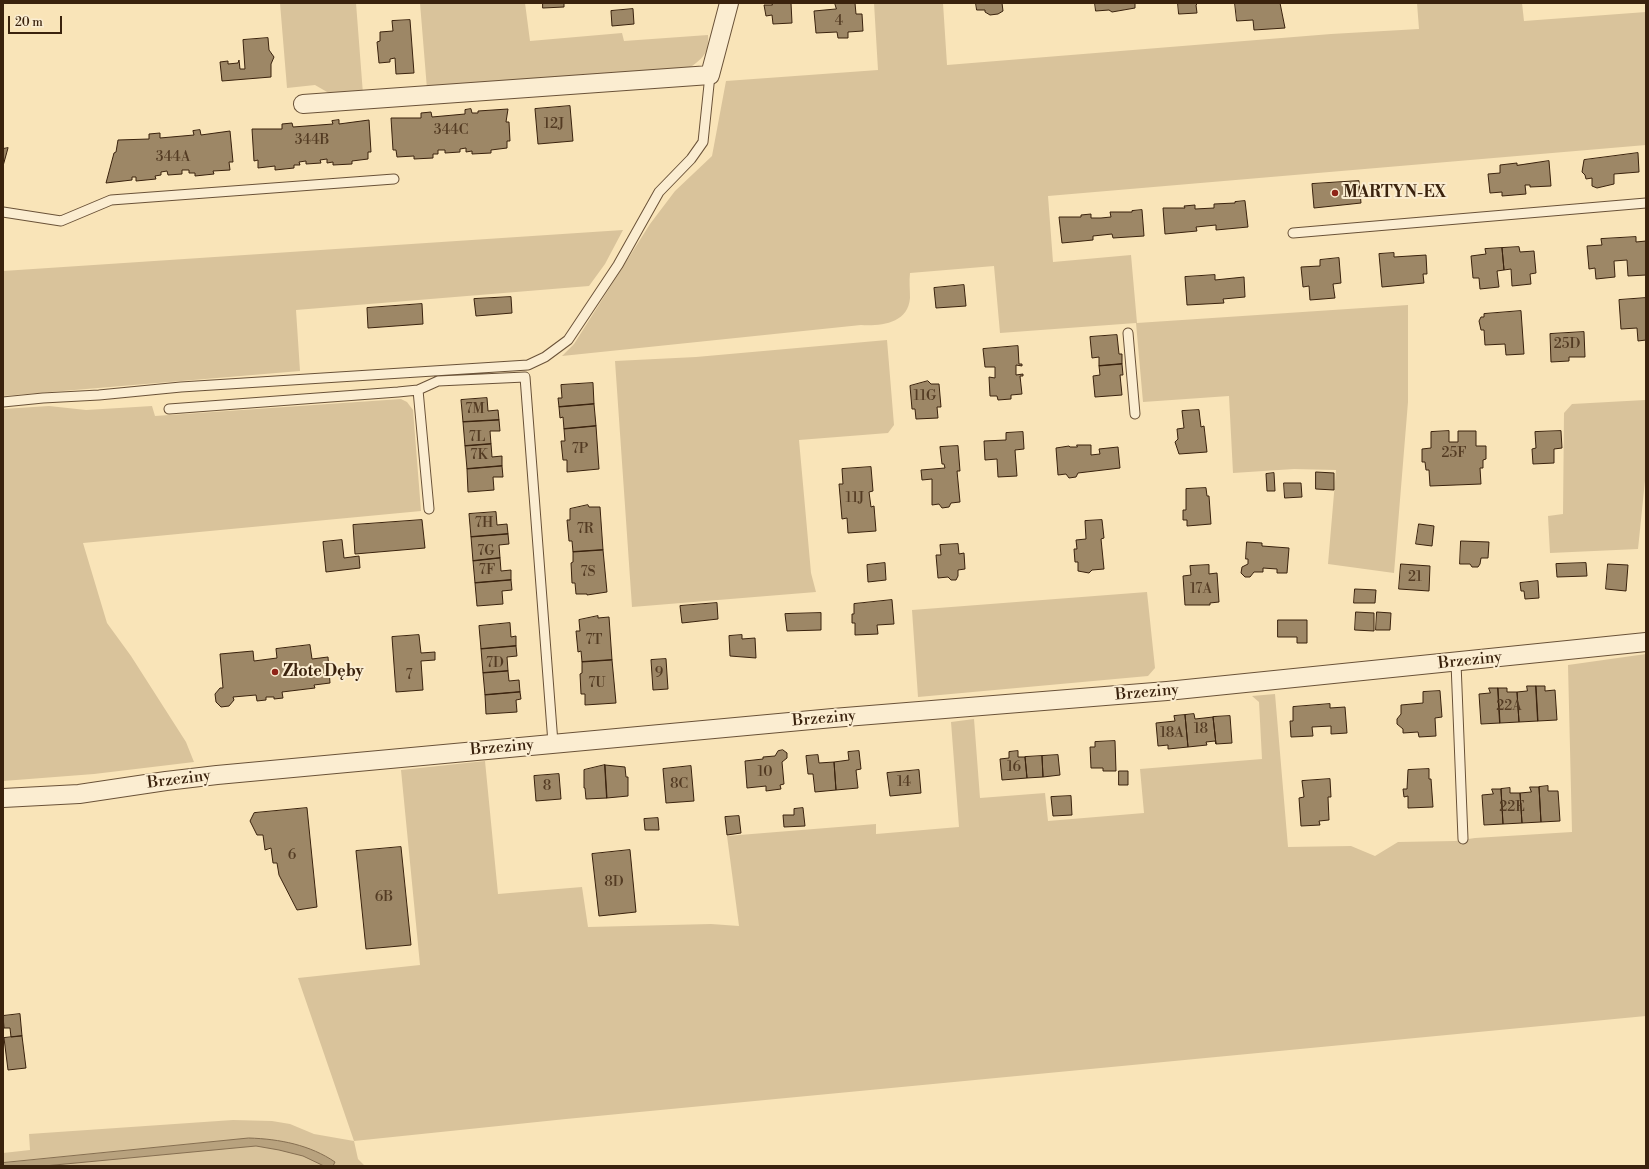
<!DOCTYPE html>
<meta charset="utf-8">
<style>
body{margin:0}
#map{position:relative;width:1649px;height:1169px;overflow:hidden;background:#f9e4b8;font-family:"Libre Bodoni",serif}
canvas{display:block}
.frame{position:absolute;inset:0;border:4px solid #3a220d;pointer-events:none}
.scale{position:absolute;left:8px;top:16px;width:54px;height:18px;box-sizing:border-box;border:2px solid #3a220d;border-top:0;padding-left:5px;font-size:12px;line-height:14px;white-space:nowrap;color:#3a220d;-webkit-text-stroke:3px #fbedd1;paint-order:stroke}
</style>
<div id="map">
<canvas width="1649" height="1169"></canvas>
<div class="frame"></div>
<div class="scale">20 m</div>
</div>
<script>
const ctx = document.querySelector('canvas').getContext('2d');
ctx.lineJoin = 'round';
function paint(path, color) {
  ctx.fillStyle = color;
  ctx.fill(path, 'evenodd');
}
function trace(path, color, width, dash) {
  ctx.strokeStyle = color;
  ctx.lineWidth = width;
  ctx.lineCap = dash ? 'butt' : 'round';
  ctx.setLineDash(dash || []);
  ctx.stroke(path);
}
function label(font, color, halo, rows, align = 'center') {
  ctx.font = font + ' "Libre Bodoni",serif';
  ctx.lineWidth = 4;
  ctx.setLineDash([]);
  ctx.textBaseline = 'middle';
  ctx.strokeStyle = halo;
  ctx.fillStyle = color;
  for (const [text, x, y, turn = 0] of rows) {
    ctx.save();
    ctx.translate(x, y);
    ctx.rotate((+turn || 0) * Math.PI / 180);
    ctx.textAlign = isNaN(turn) ? turn : align;
    if (halo) ctx.strokeText(text, 0, 0);
    ctx.fillText(text, 0, 0);
    ctx.restore();
  }
}
paint(new Path2D(`
 M 280,3 L 356,3 L 363,94 L 334,96 L 315,85 L 287,88 Z
 M 420,3 L 525,3 L 530,41 L 622,33 L 624,41 L 708,35 C 709,54 703,58 688,69 L 427,89 Z
 M 874,3 L 943,3 L 947,65 L 1331,34 L 1419,29 L 1417,3 L 1522,3 L 1524,21 L 1646,12 L 1646,145 L 1048,196 L 1053,262 L 1131,255 L 1137,323 L 1408,305 L 1408,402 L 1394,573 L 1328,564 L 1336,470 L 1294,469 L 1233,473 L 1229,396 L 1143,402 L 1136,323 L 1000,333 L 994,266 L 910,273 C 909,281 910,290 910,298 C 908,324 880,326 861,325 L 562,356 L 574,344 L 650,224 L 675,191 L 712,156 L 726,81 L 878,70 Z
 M 623,230 L 605,264 L 589,286 L 296,310 L 300,371 L 3,396 L 3,271 Z
 M 887,340 L 894,425 L 888,433 L 799,440 L 811,573 L 816,592 L 632,607 L 615,361 L 696,357 Z
 M 401,399 L 407,402 L 413,410 L 421,511 L 83,543 L 107,623 L 131,656 L 186,742 L 194,762 L 94,774 L 3,781 L 3,409 L 49,406 L 86,410 L 152,406 L 155,416 Z
 M 1645,400 L 1646,471 L 1638,549 L 1550,553 L 1548,516 L 1563,514 L 1564,413 L 1572,404 Z
 M 1147,592 L 1155,668 L 1148,676 L 918,697 L 912,610 Z
 M 1646,654 L 1646,1016 L 566,1119 L 354,1141 L 358,1159 L 365,1166 L 3,1166 L 3,1153 L 30,1150 L 29,1134 L 233,1120 L 272,1121 L 290,1124 L 314,1134 L 354,1141 L 298,978 L 420,965 L 401,770 L 485,761 L 498,894 L 582,887 L 588,927 L 711,924 L 739,926 L 727,836 L 876,824 L 876,834 L 959,827 L 951,722 L 974,719 L 980,798 L 1045,793 L 1048,821 L 1144,813 L 1140,769 L 1262,759 L 1259,702 L 1252,696 L 1275,694 L 1288,847 L 1351,846 L 1375,856 L 1398,842 L 1455,841 L 1475,838 L 1572,832 L 1568,665 Z`), '#d9c39b');
const water = new Path2D(`
 M 249,1138 C 280,1139 310,1145 335,1162 L 333,1166 L 324,1166 L 303,1156 L 279,1150 L 256,1146 L 44,1166 L 3,1166 L 3,1163 Z`);
paint(water, '#b8a27e');
trace(water, '#866f51', 1);
const building = new Path2D(`
 M 543,3 L 564,3 L 564,7 L 543,8 Z
 M 772,3 L 791,3 L 792,23 L 773,24 L 772,15 L 766,16 L 764,5 L 772,5 Z
 M 835,3 L 855,3 L 856,14 L 862,14 L 863,31 L 848,32 L 848,38 L 838,38 L 837,32 L 816,33 L 814,11 L 836,9 Z
 M 976,3 L 1002,3 L 1003,11 L 998,14 L 990,15 L 985,12 L 985,10 L 977,10 Z
 M 1095,3 L 1135,3 L 1135,8 L 1112,12 L 1109,10 L 1096,11 Z
 M 1178,3 L 1198,3 L 1196,5 L 1197,13 L 1179,14 Z
 M 1235,3 L 1280,3 L 1285,28 L 1254,30 L 1253,20 L 1237,21 Z
 M 633,9 L 634,24 L 612,26 L 611,11 Z
 M 410,20 L 414,73 L 396,74 L 395,58 L 390,59 L 390,62 L 379,63 L 377,42 L 380,41 L 380,32 L 393,31 L 392,21 Z
 M 268,38 L 269,50 L 274,57 L 271,64 L 271,77 L 222,81 L 220,62 L 228,61 L 228,64 L 238,63 L 239,60 L 240,69 L 245,69 L 243,40 Z
 M 570,106 L 573,141 L 538,144 L 535,109 Z
 M 471,109 L 472,113 L 478,113 L 478,111 L 508,109 L 506,122 L 509,122 L 510,141 L 507,141 L 507,148 L 491,150 L 491,153 L 472,154 L 472,151 L 466,152 L 466,148 L 460,149 L 460,152 L 445,153 L 445,150 L 438,150 L 438,154 L 433,154 L 433,158 L 414,159 L 414,156 L 397,157 L 396,150 L 393,150 L 391,118 L 421,118 L 421,113 L 431,112 L 432,117 L 465,114 L 465,110 Z
 M 339,120 L 339,124 L 369,120 L 371,152 L 368,152 L 368,159 L 352,161 L 352,164 L 333,165 L 333,162 L 327,163 L 327,159 L 320,160 L 321,163 L 306,164 L 306,161 L 299,162 L 300,165 L 294,165 L 294,168 L 275,170 L 275,166 L 258,168 L 258,160 L 254,161 L 252,129 L 282,129 L 282,124 L 292,123 L 293,127 L 333,124 L 332,121 Z
 M 200,130 L 201,135 L 230,131 L 233,162 L 229,162 L 230,170 L 213,171 L 214,174 L 195,176 L 195,173 L 189,173 L 189,170 L 182,170 L 182,174 L 168,175 L 167,171 L 161,172 L 161,175 L 155,176 L 156,179 L 136,181 L 136,177 L 132,177 L 132,180 L 106,183 L 114,153 L 116,152 L 118,140 L 149,139 L 149,134 L 160,133 L 160,138 L 194,135 L 193,131 Z
 M 8,148 L 3,166 L 3,149 Z
 M 1638,153 L 1639,172 L 1614,174 L 1614,184 L 1597,188 L 1592,186 L 1592,178 L 1586,179 L 1585,175 L 1582,172 L 1584,160 Z
 M 1549,161 L 1551,186 L 1530,187 L 1530,185 L 1525,185 L 1526,194 L 1502,196 L 1502,192 L 1490,193 L 1488,174 L 1500,173 L 1500,165 L 1517,163 L 1517,165 Z
 M 1359,181 L 1361,203 L 1314,208 L 1312,184 Z
 M 1245,201 L 1248,227 L 1216,230 L 1216,225 L 1196,227 L 1197,231 L 1165,234 L 1163,208 L 1185,208 L 1184,206 L 1195,205 L 1195,209 L 1214,208 L 1214,204 L 1235,203 L 1235,202 Z
 M 1142,210 L 1144,236 L 1113,238 L 1112,234 L 1093,236 L 1093,240 L 1062,243 L 1059,217 L 1081,217 L 1081,215 L 1091,214 L 1091,218 L 1101,218 L 1111,217 L 1110,212 L 1132,212 L 1132,211 Z
 M 1636,237 L 1636,242 L 1646,241 L 1646,275 L 1628,276 L 1627,260 L 1614,261 L 1615,277 L 1596,279 L 1595,268 L 1589,269 L 1587,246 L 1602,245 L 1601,239 Z
 M 1519,247 L 1520,252 L 1534,251 L 1536,273 L 1530,274 L 1531,284 L 1512,286 L 1511,269 L 1504,270 L 1502,248 Z
 M 1502,248 L 1504,270 L 1497,271 L 1499,287 L 1480,289 L 1479,278 L 1473,278 L 1471,256 L 1486,254 L 1485,249 Z
 M 1394,253 L 1394,257 L 1426,255 L 1427,274 L 1423,274 L 1424,283 L 1382,287 L 1379,254 Z
 M 1339,258 L 1341,283 L 1333,284 L 1335,298 L 1310,300 L 1309,286 L 1303,287 L 1301,267 L 1320,266 L 1320,260 Z
 M 1215,275 L 1215,280 L 1244,277 L 1245,297 L 1223,299 L 1224,303 L 1187,305 L 1185,277 Z
 M 964,285 L 966,306 L 936,308 L 934,288 Z
 M 511,297 L 512,313 L 476,316 L 474,299 Z
 M 1646,298 L 1646,340 L 1638,341 L 1637,328 L 1621,329 L 1619,300 Z
 M 422,304 L 423,324 L 368,328 L 367,308 Z
 M 1521,311 L 1524,354 L 1506,355 L 1505,344 L 1485,345 L 1484,330 L 1481,330 L 1479,321 L 1481,317 L 1484,317 L 1484,314 Z
 M 1584,332 L 1585,357 L 1569,357 L 1569,361 L 1551,362 L 1550,334 Z
 M 1117,335 L 1119,354 L 1122,354 L 1122,364 L 1099,366 L 1099,357 L 1092,358 L 1090,337 Z
 M 1018,346 L 1019,364 L 1022,364 L 1022,366 L 1016,365 L 1016,375 L 1023,374 L 1023,376 L 1020,376 L 1022,394 L 1011,395 L 1011,399 L 998,400 L 997,396 L 990,396 L 989,377 L 995,378 L 995,367 L 985,367 L 983,349 Z
 M 1122,364 L 1123,375 L 1120,375 L 1122,395 L 1095,397 L 1093,376 L 1100,375 L 1099,366 Z
 M 928,381 L 931,384 L 939,384 L 941,407 L 937,407 L 938,418 L 916,419 L 915,409 L 912,409 L 910,386 Z
 M 593,383 L 594,404 L 559,407 L 558,398 L 562,398 L 561,385 Z
 M 487,398 L 488,411 L 498,410 L 499,420 L 463,422 L 461,400 Z
 M 594,404 L 596,426 L 564,429 L 563,417 L 560,418 L 559,407 Z
 M 1199,410 L 1201,427 L 1204,426 L 1207,452 L 1179,454 L 1175,442 L 1178,439 L 1177,429 L 1184,428 L 1182,411 Z
 M 499,420 L 500,431 L 490,431 L 491,444 L 465,446 L 463,422 Z
 M 596,426 L 599,469 L 567,472 L 567,460 L 563,460 L 561,441 L 565,441 L 564,429 Z
 M 1449,431 L 1449,442 L 1458,442 L 1458,431 L 1476,431 L 1476,446 L 1486,446 L 1486,459 L 1483,460 L 1483,468 L 1480,468 L 1481,484 L 1430,486 L 1429,470 L 1426,470 L 1425,462 L 1422,462 L 1422,449 L 1431,448 L 1431,432 Z
 M 1561,431 L 1562,448 L 1554,449 L 1554,463 L 1533,464 L 1532,449 L 1536,448 L 1535,432 Z
 M 1023,432 L 1024,449 L 1015,450 L 1017,476 L 998,477 L 997,459 L 985,460 L 984,441 L 1006,440 L 1006,433 Z
 M 491,444 L 492,457 L 502,456 L 502,466 L 467,469 L 465,446 Z
 M 1077,445 L 1091,445 L 1091,455 L 1100,454 L 1099,449 L 1118,447 L 1120,468 L 1078,473 L 1076,477 L 1069,478 L 1066,474 L 1058,475 L 1056,448 L 1069,446 L 1070,447 L 1077,447 Z
 M 958,446 L 960,471 L 957,471 L 960,502 L 951,503 L 949,507 L 942,508 L 939,504 L 932,505 L 932,479 L 922,480 L 921,470 L 945,468 L 944,464 L 942,464 L 940,447 Z
 M 502,466 L 503,477 L 493,477 L 494,490 L 468,492 L 467,469 Z
 M 871,467 L 873,491 L 869,492 L 871,507 L 874,506 L 876,531 L 848,533 L 847,518 L 842,519 L 839,484 L 843,484 L 842,469 Z
 M 1316,472 L 1334,473 L 1334,490 L 1316,489 Z
 M 1274,473 L 1275,491 L 1267,491 L 1266,474 Z
 M 1284,483 L 1301,483 L 1302,497 L 1285,498 Z
 M 1206,488 L 1207,496 L 1209,496 L 1211,524 L 1187,526 L 1187,520 L 1183,520 L 1183,510 L 1186,510 L 1186,489 Z
 M 588,505 L 589,507 L 600,507 L 603,550 L 573,552 L 572,541 L 569,541 L 567,520 L 570,520 L 570,509 Z
 M 496,512 L 497,525 L 507,524 L 508,534 L 471,537 L 469,514 Z
 M 422,520 L 425,548 L 355,554 L 353,525 Z
 M 1102,520 L 1104,538 L 1101,539 L 1104,569 L 1092,570 L 1089,573 L 1078,571 L 1078,562 L 1075,562 L 1074,549 L 1077,549 L 1076,540 L 1086,539 L 1085,521 Z
 M 1419,524 L 1434,526 L 1432,546 L 1416,544 Z
 M 508,534 L 509,544 L 499,545 L 500,558 L 473,561 L 471,537 Z
 M 342,540 L 344,558 L 359,556 L 360,568 L 326,572 L 323,542 Z
 M 1461,541 L 1489,542 L 1488,558 L 1481,558 L 1480,564 L 1478,567 L 1472,567 L 1470,564 L 1460,564 Z
 M 1247,542 L 1262,543 L 1262,546 L 1289,548 L 1287,573 L 1277,573 L 1277,569 L 1263,568 L 1263,572 L 1254,572 L 1250,577 L 1245,577 L 1241,573 L 1242,567 L 1248,564 L 1248,559 L 1246,559 Z
 M 958,544 L 959,554 L 964,553 L 965,569 L 958,570 L 958,576 L 956,580 L 951,580 L 948,577 L 938,578 L 936,555 L 941,555 L 940,545 Z
 M 603,550 L 607,592 L 587,595 L 587,594 L 576,594 L 575,583 L 572,583 L 571,563 L 573,562 L 573,552 Z
 M 500,558 L 501,571 L 511,570 L 511,580 L 475,583 L 473,561 Z
 M 885,563 L 886,580 L 868,582 L 867,565 Z
 M 1586,563 L 1587,576 L 1557,577 L 1556,564 Z
 M 1401,564 L 1430,566 L 1429,591 L 1399,589 Z
 M 1608,564 L 1628,565 L 1626,591 L 1606,589 Z
 M 1209,565 L 1209,574 L 1217,573 L 1219,602 L 1210,603 L 1210,605 L 1185,605 L 1183,576 L 1191,575 L 1190,566 Z
 M 511,580 L 512,590 L 502,591 L 503,604 L 477,606 L 475,583 Z
 M 1538,581 L 1539,598 L 1525,599 L 1524,591 L 1521,591 L 1520,583 Z
 M 1355,589 L 1376,590 L 1375,603 L 1354,603 Z
 M 892,600 L 894,624 L 877,625 L 878,634 L 855,635 L 855,623 L 852,623 L 852,614 L 854,614 L 854,604 Z
 M 717,603 L 718,619 L 682,623 L 680,606 Z
 M 1356,612 L 1374,613 L 1374,631 L 1355,630 Z
 M 1377,612 L 1391,613 L 1390,630 L 1376,630 Z
 M 821,613 L 821,630 L 787,631 L 785,614 Z
 M 598,616 L 598,618 L 609,617 L 612,660 L 582,662 L 581,651 L 578,652 L 576,631 L 580,631 L 579,620 Z
 M 1278,620 L 1307,620 L 1307,643 L 1297,643 L 1297,637 L 1278,637 Z
 M 510,623 L 511,637 L 516,636 L 516,646 L 481,649 L 479,626 Z
 M 419,635 L 421,653 L 435,652 L 435,660 L 421,661 L 423,690 L 396,692 L 392,637 Z
 M 742,635 L 742,639 L 755,638 L 756,658 L 730,656 L 729,636 Z
 M 310,645 L 312,659 L 328,657 L 330,683 L 314,685 L 315,688 L 282,692 L 283,698 L 274,699 L 274,697 L 266,697 L 266,700 L 257,701 L 256,695 L 233,697 L 234,700 L 229,706 L 221,707 L 216,702 L 215,694 L 220,688 L 223,688 L 220,654 L 253,651 L 254,661 L 277,658 L 276,649 Z
 M 516,646 L 517,656 L 507,657 L 508,671 L 483,673 L 481,649 Z
 M 666,659 L 668,689 L 653,690 L 651,660 Z
 M 612,660 L 616,703 L 585,705 L 585,694 L 581,694 L 580,674 L 582,673 L 582,662 Z
 M 508,671 L 509,681 L 519,680 L 520,692 L 485,695 L 483,673 Z
 M 1527,686 L 1536,686 L 1538,721 L 1519,722 L 1517,692 L 1527,691 Z
 M 1536,686 L 1545,686 L 1545,691 L 1555,690 L 1557,720 L 1538,721 Z
 M 1489,688 L 1498,688 L 1500,723 L 1481,724 L 1479,694 L 1490,693 Z
 M 1498,688 L 1507,688 L 1507,692 L 1517,692 L 1519,722 L 1500,723 Z
 M 1440,691 L 1442,717 L 1435,718 L 1436,736 L 1419,737 L 1418,732 L 1403,733 L 1403,729 L 1397,724 L 1397,719 L 1401,714 L 1401,705 L 1423,703 L 1423,692 Z
 M 520,692 L 521,699 L 516,700 L 517,712 L 486,714 L 485,695 Z
 M 1330,704 L 1330,708 L 1345,707 L 1347,733 L 1331,734 L 1331,726 L 1312,727 L 1313,736 L 1291,737 L 1290,721 L 1293,721 L 1293,707 Z
 M 1194,714 L 1195,719 L 1213,717 L 1216,744 L 1215,741 L 1206,742 L 1207,745 L 1188,747 L 1185,715 Z
 M 1185,715 L 1188,747 L 1168,749 L 1168,745 L 1158,746 L 1156,723 L 1175,721 L 1174,716 Z
 M 1230,716 L 1232,743 L 1216,744 L 1213,717 Z
 M 1115,741 L 1116,771 L 1103,771 L 1103,768 L 1091,768 L 1090,747 L 1095,747 L 1095,742 Z
 M 783,750 L 787,753 L 787,758 L 782,762 L 784,784 L 780,785 L 781,789 L 766,791 L 766,786 L 747,788 L 745,761 L 763,759 L 763,757 L 775,756 L 778,751 Z
 M 859,751 L 861,769 L 856,770 L 858,788 L 836,790 L 834,762 L 849,760 L 848,752 Z
 M 1018,751 L 1018,757 L 1025,757 L 1027,778 L 1002,780 L 1000,759 L 1009,758 L 1009,752 Z
 M 818,755 L 819,763 L 834,762 L 836,790 L 815,792 L 813,774 L 808,774 L 806,756 Z
 M 1058,755 L 1060,775 L 1043,777 L 1042,756 Z
 M 1042,756 L 1043,777 L 1027,778 L 1025,757 Z
 M 605,765 L 625,767 L 626,777 L 628,777 L 628,796 L 607,798 Z
 M 605,765 L 607,798 L 586,799 L 585,788 L 584,788 L 584,770 Z
 M 691,766 L 694,801 L 666,803 L 663,769 Z
 M 1429,769 L 1429,779 L 1431,779 L 1433,807 L 1408,808 L 1408,796 L 1404,797 L 1403,789 L 1407,789 L 1408,770 Z
 M 919,770 L 921,793 L 890,796 L 887,773 Z
 M 1119,771 L 1128,771 L 1128,785 L 1119,785 Z
 M 559,774 L 561,799 L 536,801 L 534,776 Z
 M 1330,779 L 1331,797 L 1328,797 L 1329,820 L 1319,821 L 1320,825 L 1301,826 L 1299,798 L 1304,797 L 1302,781 Z
 M 1548,786 L 1548,791 L 1558,791 L 1560,821 L 1541,822 L 1539,787 Z
 M 1530,787 L 1539,787 L 1541,822 L 1522,823 L 1520,793 L 1531,792 Z
 M 1510,788 L 1510,793 L 1520,793 L 1522,823 L 1503,824 L 1501,789 Z
 M 1492,789 L 1501,789 L 1503,824 L 1484,825 L 1482,795 L 1493,794 Z
 M 1071,796 L 1072,815 L 1053,816 L 1051,797 Z
 M 307,808 L 317,907 L 297,910 L 279,875 L 277,863 L 273,863 L 271,848 L 265,850 L 263,835 L 257,835 L 250,821 L 254,813 Z
 M 803,808 L 805,826 L 784,827 L 783,815 L 794,815 L 794,809 Z
 M 739,816 L 741,833 L 727,835 L 725,817 Z
 M 658,818 L 659,830 L 645,830 L 644,819 Z
 M 401,847 L 411,945 L 366,949 L 356,851 Z
 M 630,850 L 636,912 L 599,916 L 592,854 Z
 M 20,1014 L 22,1036 L 11,1037 L 10,1028 L 4,1028 L 3,1016 Z
 M 22,1036 L 26,1068 L 8,1070 L 4,1038 Z`);
paint(building, '#9d8766');
trace(building, '#3a220d', 1);
const service = new Path2D(`
 M 3,212 L 61,221 L 111,200 L 394,179
 M 1293,233 L 1646,203
 M 1128,333 L 1135,414
 M 418,390 L 429,509
 M 3,402 L 43,398 L 99,395 L 181,387 L 528,365 L 545,357 L 568,340 L 618,265 L 659,192 L 691,159 L 703,142 L 710,75
 M 169,409 L 398,392 L 418,390 L 438,381 L 525,377 L 553,743
 M 1456,663 L 1463,839`);
const minor = new Path2D(`
 M 303,104 L 710,75 L 729,3
 M 3,798 L 79,794 L 166,781 L 217,775 L 833,718 L 1167,691 L 1646,642`);
trace(service, '#6a5238', 11);
trace(minor, '#6a5238', 20);
trace(service, '#fbedd1', 9);
trace(minor, '#fbedd1', 18);
for (const [x, y, r, color] of [
 [1335,193,4,"#8f2418"],
 [275,672,4,"#8f2418"]
]) {
  const dot = new Path2D();
  dot.arc(x, y, r, 0, 2 * Math.PI);
  ctx.fillStyle = color;
  ctx.fill(dot);
  trace(dot, '#fbedd1', 1.5);
}
label('14px', '#533b23', null, [
 ["4",839,22],
 ["12J",554,125],
 ["344C",451,131],
 ["344B",312,141],
 ["344A",173,158],
 ["25D",1567,345],
 ["11G",925,397],
 ["7M",475,410],
 ["7L",477,438],
 ["7P",580,450],
 ["25F",1454,454],
 ["7K",479,456],
 ["11J",855,499],
 ["7H",484,524],
 ["7R",585,530],
 ["7G",486,552],
 ["7F",487,571],
 ["7S",588,573],
 ["21",1415,578],
 ["17A",1201,590],
 ["7T",594,641],
 ["7D",495,664],
 ["9",659,674],
 ["7",409,676],
 ["7U",597,684],
 ["22A",1509,707],
 ["18",1201,730],
 ["18A",1172,734],
 ["16",1014,768],
 ["10",765,773],
 ["14",904,783],
 ["8C",679,785],
 ["8",547,787],
 ["22E",1512,808],
 ["6",292,856],
 ["8D",614,883],
 ["6B",384,898]
]);
label('bold 16px', '#3a220d', '#fbedd1', [
 ["MARTYN-EX",1343,193],
 ["Złote Dęby",283,672]
], 'left');
label('16px', '#3a220d', '#fbedd1', [
 ["Brzeziny",1470,661,-6],
 ["Brzeziny",1147,693,-5],
 ["Brzeziny",824,719,-5],
 ["Brzeziny",502,748,-5],
 ["Brzeziny",179,780,-7]
]);
</script>
